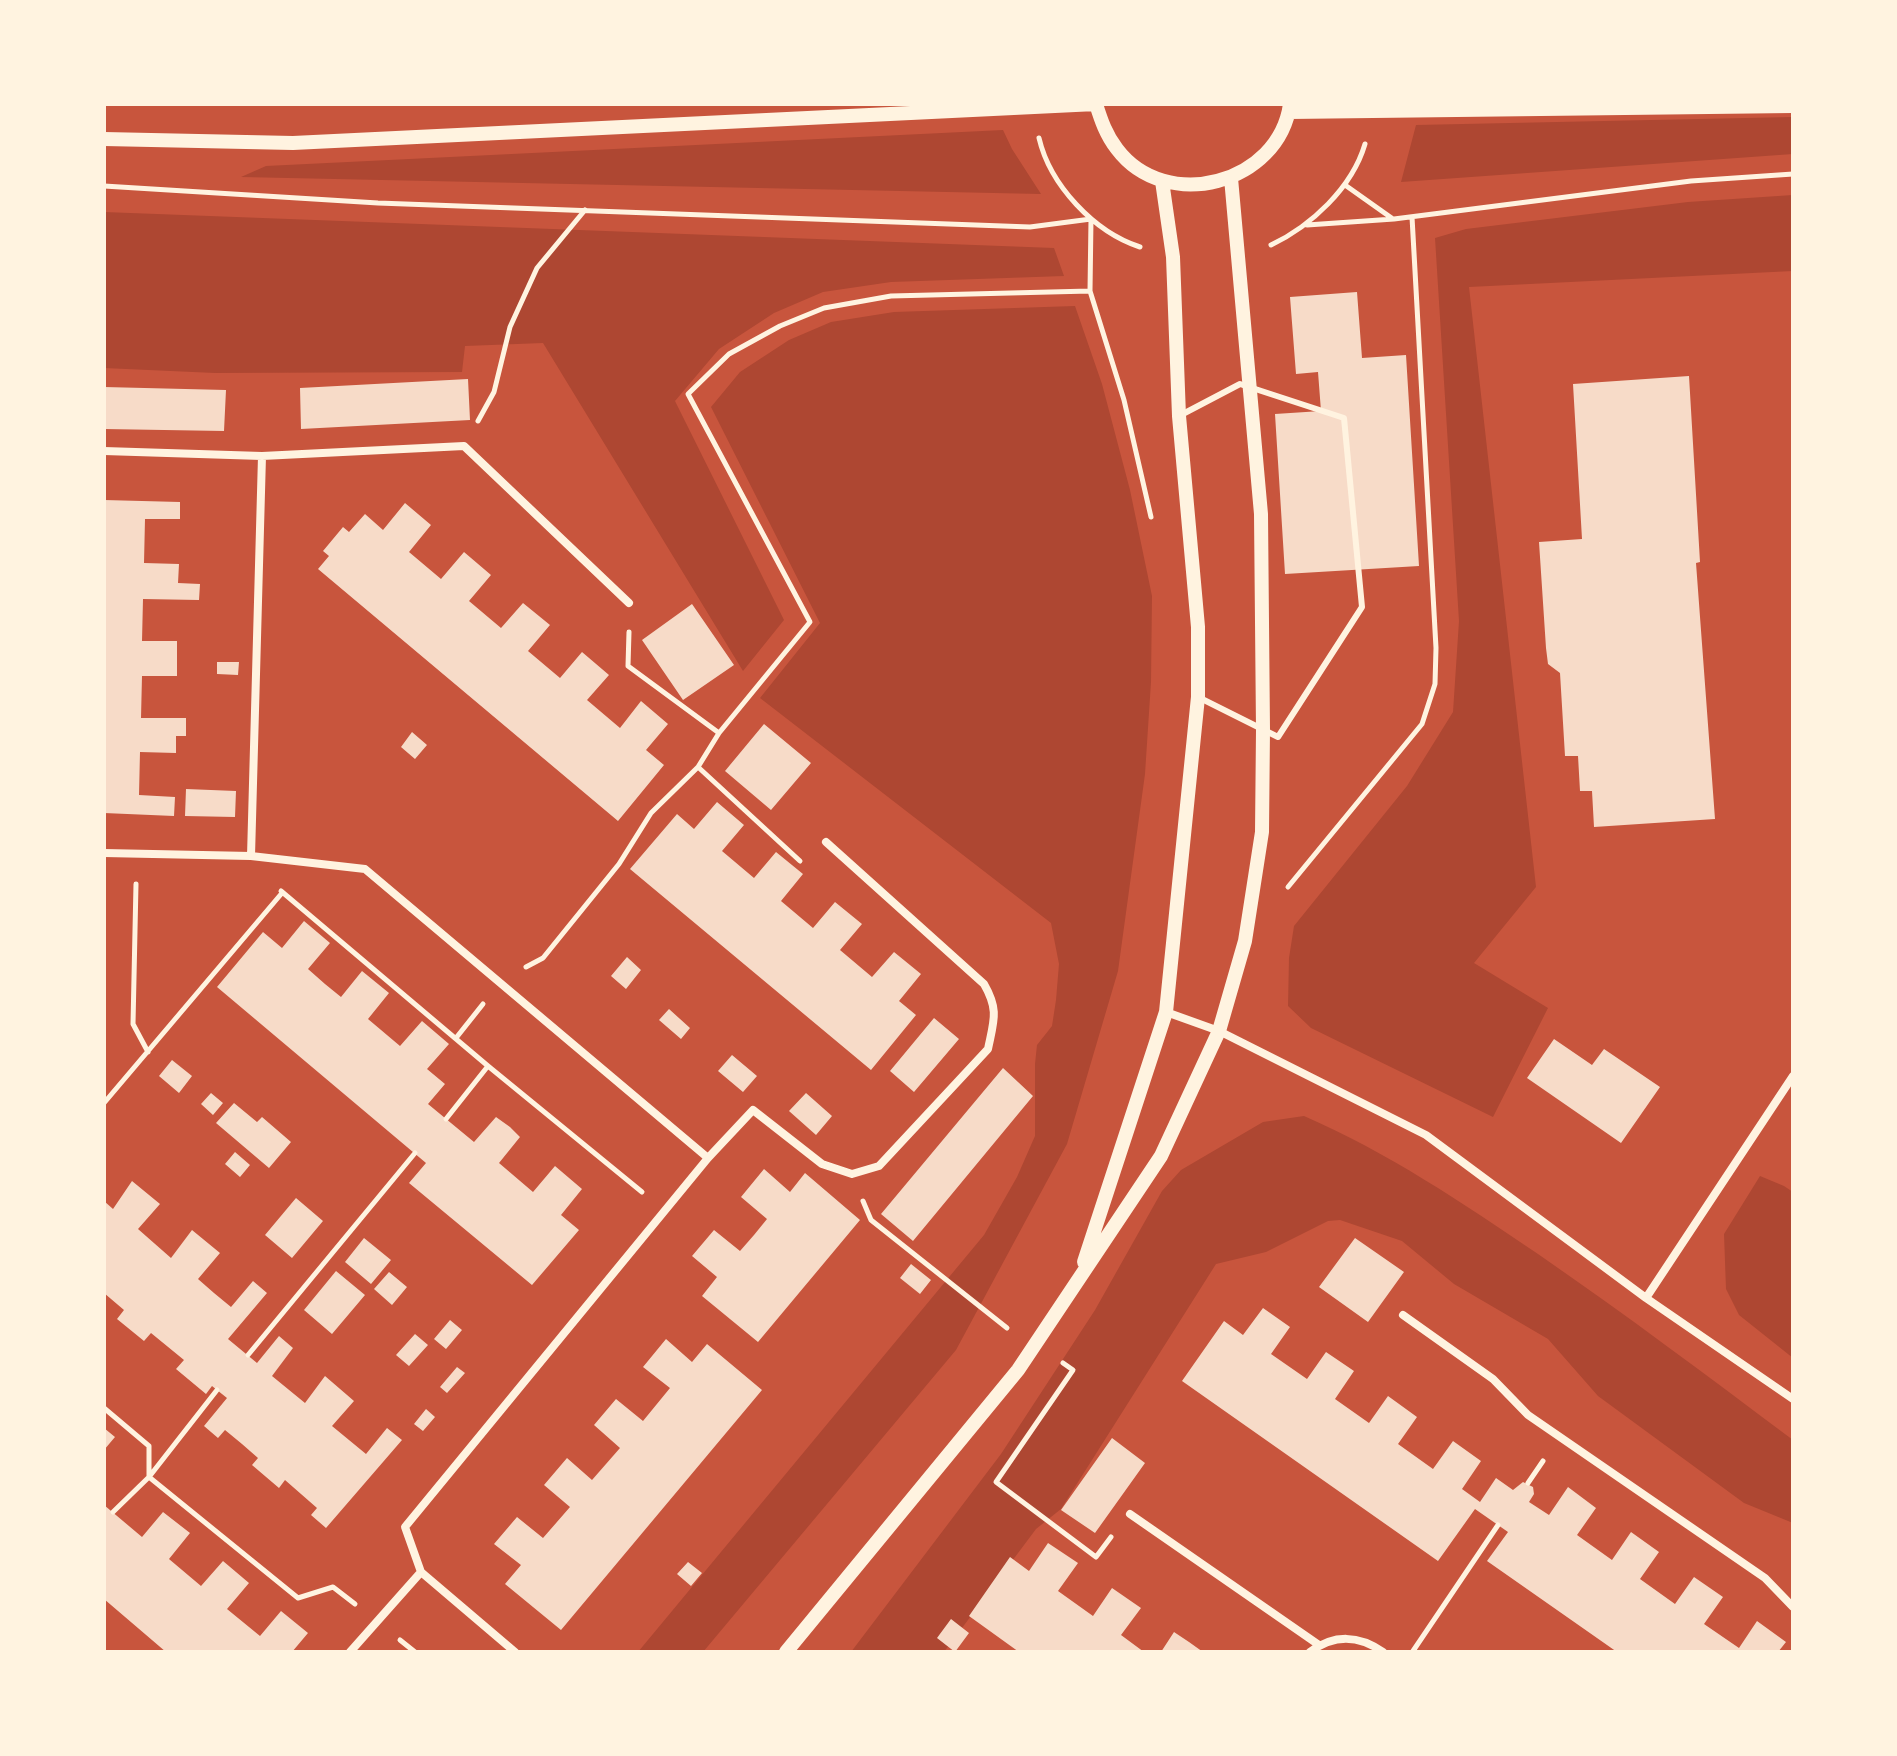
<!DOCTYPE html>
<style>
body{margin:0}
#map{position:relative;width:1897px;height:1756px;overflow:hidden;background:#c8553d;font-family:Helvetica,sans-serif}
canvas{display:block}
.frame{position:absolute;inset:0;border:106px solid #fff3e0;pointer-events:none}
</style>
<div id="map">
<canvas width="1897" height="1756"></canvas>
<div class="frame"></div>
</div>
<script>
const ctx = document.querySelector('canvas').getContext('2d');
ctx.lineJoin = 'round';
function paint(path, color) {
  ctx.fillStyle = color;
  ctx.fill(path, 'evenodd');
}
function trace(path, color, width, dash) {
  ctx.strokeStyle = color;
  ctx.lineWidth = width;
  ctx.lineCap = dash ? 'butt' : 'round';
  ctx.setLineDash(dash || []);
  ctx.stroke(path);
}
paint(new Path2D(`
 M 1793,117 L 1793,154 L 1401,182 L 1416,125 Z
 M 1003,130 L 1012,149 L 1041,194 L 241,177 L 266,166 Z
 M 1793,195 L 1793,271 L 1469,287 L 1536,887 L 1474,963 L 1548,1008 L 1493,1117 L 1311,1028 L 1288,1006 L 1289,958 L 1294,926 L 1407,786 L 1453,712 L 1459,621 L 1435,238 L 1466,229 L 1688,202 Z
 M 104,212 L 1054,248 L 1064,276 L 891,282 L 823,292 L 774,313 L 719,349 L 675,401 L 784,620 L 743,671 L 543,343 L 465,346 L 462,372 L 215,373 L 104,368 Z
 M 1075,306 L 1102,384 L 1130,490 L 1152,596 L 1151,682 L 1145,774 L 1118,971 L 1067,1144 L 956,1350 L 703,1652 L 638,1652 L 984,1235 L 1017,1177 L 1035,1136 L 1035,1064 L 1037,1045 L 1052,1026 L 1056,1000 L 1059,964 L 1051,923 L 760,698 L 820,623 L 711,407 L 740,372 L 789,340 L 831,322 L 894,312 Z
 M 1304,1116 C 1387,1152 1463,1203 1538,1254 C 1625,1314 1709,1377 1793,1440 L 1793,1523 L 1744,1503 L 1598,1396 L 1548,1339 L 1454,1284 L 1402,1241 L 1340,1220 L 1328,1221 L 1266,1252 L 1216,1264 L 1061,1509 L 1036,1529 L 944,1652 L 851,1652 L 1001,1454 L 1095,1310 L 1162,1191 L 1181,1170 L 1263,1122 Z
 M 1760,1176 L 1784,1186 L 1793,1192 L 1793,1358 L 1739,1315 L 1726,1289 L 1724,1234 Z`), '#ae4732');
paint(new Path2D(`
 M 1357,292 L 1362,358 L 1406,355 L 1419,566 L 1285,574 L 1275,414 L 1321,411 L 1318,372 L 1296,374 L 1290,297 Z
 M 1689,376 L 1700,562 L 1696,563 L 1715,819 L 1594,827 L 1592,791 L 1580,791 L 1578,756 L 1565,756 L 1560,673 L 1548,664 L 1546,648 L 1539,542 L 1582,539 L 1573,384 Z
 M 468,379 L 470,420 L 301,429 L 300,388 Z
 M 104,387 L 226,390 L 224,431 L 104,429 Z
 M 104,500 L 180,502 L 180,519 L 145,519 L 144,563 L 179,564 L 178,583 L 200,584 L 199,600 L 143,599 L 142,641 L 177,641 L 177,676 L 142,676 L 141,718 L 186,718 L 186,736 L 176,736 L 176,753 L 140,752 L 139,795 L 175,797 L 174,816 L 104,813 Z
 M 405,503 L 431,525 L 409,552 L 441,579 L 464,552 L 491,575 L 469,601 L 501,628 L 523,603 L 550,625 L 528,651 L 560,678 L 582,652 L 609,675 L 587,700 L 620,728 L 641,701 L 668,724 L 646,750 L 664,765 L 618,821 L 318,569 L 329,556 L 323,551 L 343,527 L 349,532 L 365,514 L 383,530 Z
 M 692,604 L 734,665 L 683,700 L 642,640 Z
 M 217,662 L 239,662 L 238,675 L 217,674 Z
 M 764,724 L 811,763 L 771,810 L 725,771 Z
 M 412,732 L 427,745 L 415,759 L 401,747 Z
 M 186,789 L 236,791 L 235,817 L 185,816 Z
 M 717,802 L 744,825 L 722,851 L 754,878 L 776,852 L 803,874 L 781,901 L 813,928 L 835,902 L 862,924 L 840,950 L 872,977 L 894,952 L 921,974 L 899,1001 L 916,1015 L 871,1070 L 630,869 L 677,814 L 694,829 Z
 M 304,921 L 330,943 L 308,969 L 325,984 L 341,997 L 362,971 L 389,993 L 368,1019 L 400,1046 L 422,1021 L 449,1044 L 427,1069 L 445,1084 L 428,1104 L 474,1142 L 496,1117 L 510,1127 L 520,1137 L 499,1163 L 533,1192 L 555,1166 L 582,1189 L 561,1215 L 579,1230 L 532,1285 L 409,1183 L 426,1163 L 217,987 L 263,932 L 282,948 Z
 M 627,957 L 641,970 L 626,989 L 611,976 Z
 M 669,1009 L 690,1028 L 681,1039 L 659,1020 Z
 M 934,1018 L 959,1039 L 914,1092 L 890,1071 Z
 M 1554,1039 L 1592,1065 L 1604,1049 L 1660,1087 L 1621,1143 L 1527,1078 Z
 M 732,1055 L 757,1076 L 743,1092 L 718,1071 Z
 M 172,1060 L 192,1076 L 179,1093 L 159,1076 Z
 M 1003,1068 L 1033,1096 L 913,1241 L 881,1214 Z
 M 211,1093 L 223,1103 L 213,1115 L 201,1104 Z
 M 806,1093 L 832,1116 L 816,1135 L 789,1111 Z
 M 234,1103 L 257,1122 L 262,1117 L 291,1142 L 269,1168 L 216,1123 Z
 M 235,1152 L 250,1165 L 240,1177 L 225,1164 Z
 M 764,1169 L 790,1192 L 805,1173 L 860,1220 L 758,1342 L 702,1296 L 717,1277 L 692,1256 L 714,1230 L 740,1251 L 754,1235 L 767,1219 L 741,1197 Z
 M 132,1181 L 160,1204 L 138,1229 L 171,1258 L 192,1230 L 220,1253 L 198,1279 L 214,1293 L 231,1307 L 253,1281 L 267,1293 L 228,1339 L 257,1363 L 279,1336 L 293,1348 L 272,1376 L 305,1403 L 325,1376 L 354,1401 L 332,1426 L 366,1454 L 387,1428 L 402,1440 L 326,1528 L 311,1515 L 317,1508 L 285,1480 L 279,1488 L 252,1465 L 258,1458 L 242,1444 L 225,1430 L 218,1438 L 204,1426 L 227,1398 L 212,1386 L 206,1394 L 176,1369 L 184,1360 L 151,1333 L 144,1341 L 117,1319 L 124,1310 L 104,1293 L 104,1201 L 113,1209 Z
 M 296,1198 L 323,1221 L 292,1258 L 265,1235 Z
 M 364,1238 L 391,1260 L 371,1284 L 345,1262 Z
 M 1355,1238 L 1404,1272 L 1368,1322 L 1319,1287 Z
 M 911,1264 L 931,1280 L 920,1294 L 900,1278 Z
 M 336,1271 L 365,1295 L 332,1334 L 304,1310 Z
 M 389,1272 L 407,1287 L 392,1305 L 374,1289 Z
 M 1263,1308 L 1290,1327 L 1271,1354 L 1307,1379 L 1326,1352 L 1354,1371 L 1335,1399 L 1369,1423 L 1388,1396 L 1417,1417 L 1398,1444 L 1433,1469 L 1453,1441 L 1481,1461 L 1462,1489 L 1480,1502 L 1496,1478 L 1513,1490 L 1523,1482 L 1533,1487 L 1534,1494 L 1529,1502 L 1549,1515 L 1568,1487 L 1596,1508 L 1577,1535 L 1612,1560 L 1631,1532 L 1659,1552 L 1640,1579 L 1675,1604 L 1694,1577 L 1723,1597 L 1704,1624 L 1739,1648 L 1757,1621 L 1786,1642 L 1778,1652 L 1617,1652 L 1487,1561 L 1508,1532 L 1475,1509 L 1438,1561 L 1182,1381 L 1224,1321 L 1243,1335 Z
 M 450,1320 L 462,1330 L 446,1349 L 434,1339 Z
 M 415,1334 L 428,1345 L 409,1366 L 396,1355 Z
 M 666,1339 L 692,1362 L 707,1344 L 762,1390 L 561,1630 L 505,1584 L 521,1565 L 494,1544 L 517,1517 L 543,1538 L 570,1507 L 544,1485 L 567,1458 L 592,1480 L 620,1448 L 594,1425 L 616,1399 L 643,1421 L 670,1388 L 643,1367 Z
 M 457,1367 L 465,1373 L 447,1393 L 440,1387 Z
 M 426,1409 L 435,1417 L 423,1431 L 414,1424 Z
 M 104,1428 L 115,1437 L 104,1450 Z
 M 1112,1438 L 1145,1463 L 1095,1533 L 1061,1510 Z
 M 104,1505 L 142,1537 L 163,1512 L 190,1533 L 169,1559 L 201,1586 L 223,1561 L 249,1583 L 227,1609 L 260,1636 L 281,1611 L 308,1633 L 292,1652 L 166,1652 L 104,1599 Z
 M 1048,1543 L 1078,1563 L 1058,1591 L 1093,1616 L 1112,1588 L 1141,1608 L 1121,1635 L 1144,1652 L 1019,1652 L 969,1616 L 1010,1557 L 1029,1571 Z
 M 688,1562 L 702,1573 L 691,1586 L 677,1574 Z
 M 951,1619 L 969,1633 L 955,1652 L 937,1638 Z
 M 1174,1632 L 1189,1642 L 1203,1652 L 1161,1652 Z`), '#f7dbc8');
trace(new Path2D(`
 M 1039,138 C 1050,185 1094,232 1140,247
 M 1345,185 L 1393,219
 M 104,186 L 378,203 L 1030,227 L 1091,219 L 1090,291 L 1124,400 L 1151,517
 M 1307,225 L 1394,219 L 1691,181 L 1793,174
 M 1271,245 C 1311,226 1352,188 1365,144
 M 478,421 L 494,392 L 510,327 L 537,268 L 585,210
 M 629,632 L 628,666 L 719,733 L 810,622 L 688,394 L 729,354 L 780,326 L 824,308 L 891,296 L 1090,291
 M 698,767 L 800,861
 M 136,884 L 133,1024 L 148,1052
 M 1288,887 L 1422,724 L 1435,684 L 1436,648 L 1412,217
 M 281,891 L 488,1066 L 446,1119
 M 526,967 L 543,958 L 619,864 L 651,813 L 698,767 L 719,733
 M 456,1038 L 483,1004
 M 488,1066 L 642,1192
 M 104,1103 L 282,893
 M 863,1201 L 871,1220 L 1007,1328
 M 248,1355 L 415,1153
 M 1063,1363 L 1073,1370 L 996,1482 L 1096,1557 L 1111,1537
 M 104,1408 L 149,1446 L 149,1477 L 298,1598 L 333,1587 L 355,1604
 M 1528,1483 L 1543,1461
 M 113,1512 L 149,1477 L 217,1390
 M 400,1640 L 415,1652
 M 1413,1651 L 1498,1525`), '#fff3e0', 5);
trace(new Path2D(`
 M 1179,416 L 1240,384 L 1344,418 L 1362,607 L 1278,737 L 1198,697`), '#fff3e0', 6);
trace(new Path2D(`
 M 104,451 L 262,456 L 464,446 L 629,603
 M 104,853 L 251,856 L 365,869 L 708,1158
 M 251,856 L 262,456
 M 1166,1012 L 1219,1031 L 1426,1135 L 1646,1298 L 1793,1399
 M 1646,1298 L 1793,1076
 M 1403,1315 L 1493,1379 L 1528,1415 L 1765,1578 L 1793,1607
 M 1130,1514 L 1319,1645
 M 421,1572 L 515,1652
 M 350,1652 L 421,1572 L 405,1527 L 708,1158 L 753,1110 L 822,1164 L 852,1174 L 879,1166 L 988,1049 C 994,1020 999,1010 984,984 L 826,842
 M 1310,1652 C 1334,1634 1359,1635 1383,1652`), '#fff3e0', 8);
trace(new Path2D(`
 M 1096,104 C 1101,120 1106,135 1117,149 C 1166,214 1279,184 1290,104
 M 1289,112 L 1793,106
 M 104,139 L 293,143 L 1096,104
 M 1084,1262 L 1166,1012 L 1198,697 L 1198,627 L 1179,416 L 1173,257 L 1162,181
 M 786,1652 L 1018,1370 L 1161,1156 L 1219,1031 L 1245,941 L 1262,832 L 1263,730 L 1261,514 L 1231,178`), '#fff3e0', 14);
</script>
